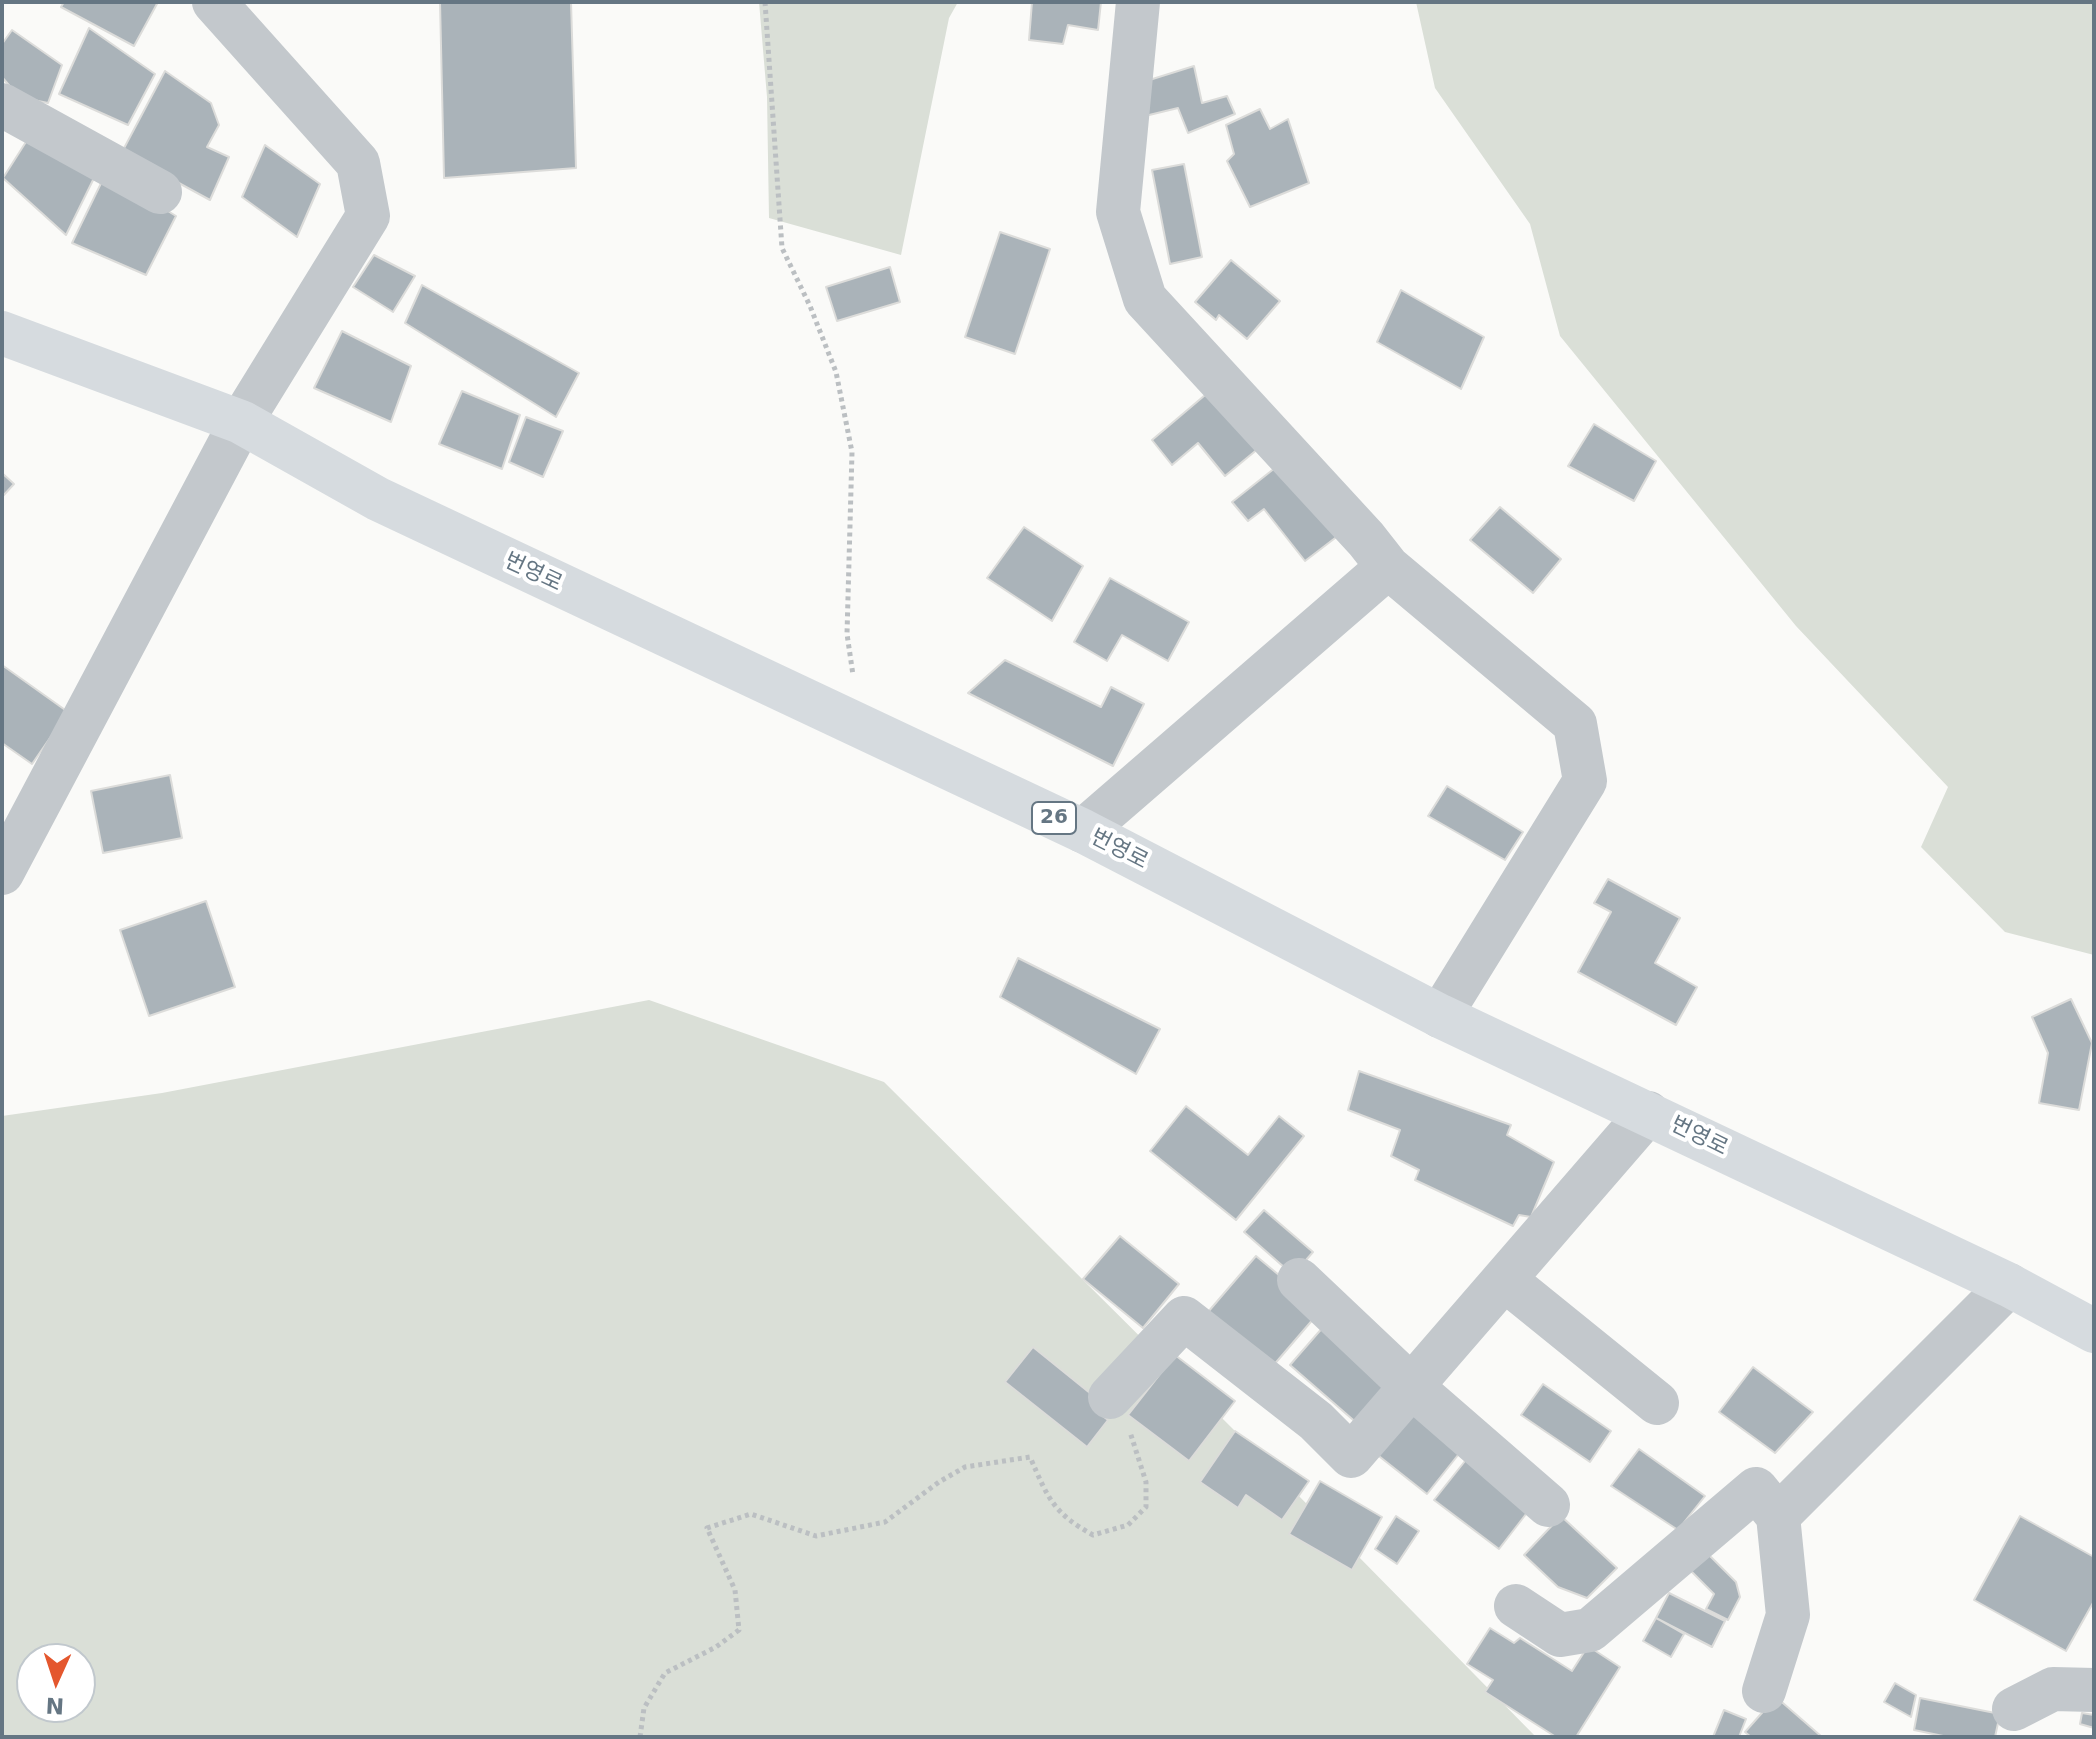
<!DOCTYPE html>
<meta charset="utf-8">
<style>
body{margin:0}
#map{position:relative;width:2096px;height:1739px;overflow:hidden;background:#fafaf8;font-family:"DejaVu Sans",sans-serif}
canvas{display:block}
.frame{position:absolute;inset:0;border:4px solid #657683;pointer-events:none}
.north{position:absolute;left:16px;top:1643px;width:80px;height:80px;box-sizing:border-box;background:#fff;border:2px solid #c1c8cd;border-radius:50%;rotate:183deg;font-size:22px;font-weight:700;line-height:32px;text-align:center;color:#657683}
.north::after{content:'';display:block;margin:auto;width:28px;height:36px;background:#e4572e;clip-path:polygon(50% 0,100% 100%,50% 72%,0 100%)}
</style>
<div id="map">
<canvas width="2096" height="1739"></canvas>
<div class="frame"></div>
<div class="north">N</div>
</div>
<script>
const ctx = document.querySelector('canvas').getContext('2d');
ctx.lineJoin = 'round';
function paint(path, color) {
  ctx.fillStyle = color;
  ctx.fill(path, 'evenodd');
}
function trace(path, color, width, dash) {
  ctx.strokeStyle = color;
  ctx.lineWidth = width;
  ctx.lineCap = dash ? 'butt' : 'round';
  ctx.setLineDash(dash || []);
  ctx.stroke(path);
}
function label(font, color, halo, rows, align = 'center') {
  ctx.font = font + ' "DejaVu Sans","Noto Sans KR",sans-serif';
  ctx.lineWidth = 8;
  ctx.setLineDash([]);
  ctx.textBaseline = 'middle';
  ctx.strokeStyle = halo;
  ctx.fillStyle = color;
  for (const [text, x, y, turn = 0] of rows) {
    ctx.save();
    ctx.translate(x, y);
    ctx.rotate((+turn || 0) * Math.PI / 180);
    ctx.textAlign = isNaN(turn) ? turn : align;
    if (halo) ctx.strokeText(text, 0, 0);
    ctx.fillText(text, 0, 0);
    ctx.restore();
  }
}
paint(new Path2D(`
 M 759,2 L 958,2 L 949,18 L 901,255 L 769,218 L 767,97 Z
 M 1416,2 L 2094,2 L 2094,955 L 2005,932 L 1921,847 L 1948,787 L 1796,626 L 1560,336 L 1530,224 L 1435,88 Z
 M 649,1000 L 884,1082 L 1235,1431 L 1536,1737 L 2,1737 L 2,1116 L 162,1093 ZM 32,1659 L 80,1659 L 80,1707 L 32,1707 Z`), '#dadfd7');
const building = new Path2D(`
 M 64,2 L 158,2 L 134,46 L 61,7 Z
 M 440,2 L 571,2 L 576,168 L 444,178 Z
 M 1032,2 L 1101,2 L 1098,30 L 1068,25 L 1063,44 L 1029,40 Z
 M 89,28 L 155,74 L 128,125 L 59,94 Z
 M 12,30 L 62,65 L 48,103 L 19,97 L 2,77 L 2,44 Z
 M 1194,66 L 1202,103 L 1227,96 L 1235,114 L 1188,133 L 1178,108 L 1145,116 L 1143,82 Z
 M 165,71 L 211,103 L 219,125 L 207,147 L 229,157 L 210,200 L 122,152 Z
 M 1260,109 L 1270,129 L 1288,119 L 1309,183 L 1250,207 L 1227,161 L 1234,154 L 1226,125 Z
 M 31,134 L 95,176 L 66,235 L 3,178 Z
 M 265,145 L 320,184 L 297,237 L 242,197 Z
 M 1184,164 L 1202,257 L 1170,264 L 1152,170 Z
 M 106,173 L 176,216 L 146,275 L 72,243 Z
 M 1000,232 L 1050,249 L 1015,354 L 965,337 Z
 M 374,255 L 415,276 L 393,312 L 353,287 Z
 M 1231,260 L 1280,301 L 1247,339 L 1219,315 L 1216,320 L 1195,302 Z
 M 890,267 L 900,302 L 837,321 L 826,287 Z
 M 422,285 L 579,373 L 556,417 L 405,323 Z
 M 1401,290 L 1484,337 L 1461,389 L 1377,342 Z
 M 342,331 L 411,366 L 391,422 L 314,388 Z
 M 1211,390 L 1259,448 L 1225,476 L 1198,443 L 1172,465 L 1152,440 Z
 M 462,391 L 520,415 L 502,469 L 439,444 Z
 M 526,417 L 563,431 L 543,477 L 509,462 Z
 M 1594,424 L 1656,461 L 1634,501 L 1568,466 Z
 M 1285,460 L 1343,532 L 1305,561 L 1264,509 L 1248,521 L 1232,502 Z
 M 2,473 L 14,484 L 2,497 Z
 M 1500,507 L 1561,559 L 1533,593 L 1470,540 Z
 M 1024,527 L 1083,566 L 1052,621 L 987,578 Z
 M 1110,578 L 1189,622 L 1168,661 L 1122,635 L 1107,661 L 1074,642 Z
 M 1005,660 L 1101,707 L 1111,687 L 1144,704 L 1113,766 L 968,693 Z
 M 2,665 L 68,712 L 32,764 L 2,743 Z
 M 170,775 L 182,838 L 103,853 L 91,791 Z
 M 1447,786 L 1523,832 L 1505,860 L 1428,816 Z
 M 1608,879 L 1680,918 L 1655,963 L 1697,987 L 1676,1025 L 1578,972 L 1611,912 L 1594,903 Z
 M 206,901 L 235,987 L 149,1016 L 120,930 Z
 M 1018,958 L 1160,1029 L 1136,1074 L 1000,997 Z
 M 2071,999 L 2092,1043 L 2079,1110 L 2039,1103 L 2048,1053 L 2032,1017 Z
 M 1359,1071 L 1511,1125 L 1507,1135 L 1554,1162 L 1531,1217 L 1519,1215 L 1513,1226 L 1415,1180 L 1419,1170 L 1391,1156 L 1400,1130 L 1348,1110 Z
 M 1186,1106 L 1248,1155 L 1279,1116 L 1304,1136 L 1236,1220 L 1150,1151 Z
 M 1264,1210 L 1313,1252 L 1293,1275 L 1244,1232 Z
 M 1120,1236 L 1179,1284 L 1143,1328 L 1083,1279 Z
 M 1256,1256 L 1321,1310 L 1272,1367 L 1208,1312 Z
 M 1324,1326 L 1394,1386 L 1359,1425 L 1290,1365 Z
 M 1033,1347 L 1106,1406 L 1100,1414 L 1108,1420 L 1087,1447 L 1005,1382 Z
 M 1175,1355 L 1235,1401 L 1189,1461 L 1128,1415 Z
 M 1753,1367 L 1813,1412 L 1775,1453 L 1719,1412 Z
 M 1543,1384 L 1611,1431 L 1590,1462 L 1521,1415 Z
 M 1414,1404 L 1466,1445 L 1427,1494 L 1375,1453 Z
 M 1235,1431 L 1309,1481 L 1282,1520 L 1246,1495 L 1238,1508 L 1200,1482 Z
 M 1639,1449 L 1705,1496 L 1678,1530 L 1611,1486 Z
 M 1469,1456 L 1533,1505 L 1499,1549 L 1434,1500 Z
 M 1320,1481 L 1382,1517 L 1352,1570 L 1289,1534 Z
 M 1396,1516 L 1419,1531 L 1397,1564 L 1375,1549 Z
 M 1561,1516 L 1617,1568 L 1587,1598 L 1558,1587 L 1524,1555 Z
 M 2020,1516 L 2094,1557 L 2094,1601 L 2066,1651 L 1974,1600 Z
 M 1703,1549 L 1736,1582 L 1740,1597 L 1728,1620 L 1706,1609 L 1714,1594 L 1686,1566 Z
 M 1669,1593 L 1725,1621 L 1712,1647 L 1656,1618 Z
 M 1656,1618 L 1684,1634 L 1671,1657 L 1643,1641 Z
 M 1490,1628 L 1514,1643 L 1520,1638 L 1572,1671 L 1588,1646 L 1620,1667 L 1576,1737 L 1556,1737 L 1485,1692 L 1493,1680 L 1467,1664 Z
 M 1895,1683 L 1916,1695 L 1911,1717 L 1884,1702 Z
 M 1776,1697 L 1822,1737 L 1751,1737 L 1745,1732 Z
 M 1920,1698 L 2000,1714 L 1995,1737 L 1948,1737 L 1914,1730 Z
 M 1724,1710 L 1746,1719 L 1739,1737 L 1713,1737 Z
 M 2082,1713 L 2094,1715 L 2094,1728 L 2080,1724 Z`);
paint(building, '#aab3b9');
trace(building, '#dcdcda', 2);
trace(new Path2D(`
 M 765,2 L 782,248 L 810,306 L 836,372 L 852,452 L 847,634 L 853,675
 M 640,1737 L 644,1708 L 665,1673 L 716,1647 L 739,1630 L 735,1590 L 707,1528 L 751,1514 L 816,1536 L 885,1522 L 939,1482 L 965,1467 L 1030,1457 C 1048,1498 1053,1513 1093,1535 L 1128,1525 L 1146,1507 L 1146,1482 L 1130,1432`), '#bbbfc2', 5, [4, 4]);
trace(new Path2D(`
 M 1138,2 L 1118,212 L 1145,299 L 1366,539 L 1388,567 L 1575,724 L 1585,781 L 1440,1016
 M 2,105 L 160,192
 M 1083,831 L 1388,567
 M 2,873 L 241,422 L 368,216 L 358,163 L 214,2
 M 1299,1280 L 1411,1386 L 1548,1505
 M 1505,1280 L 1657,1403
 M 1110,1397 L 1184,1318 L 1316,1421 L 1351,1456 L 1648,1113
 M 1516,1606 L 1560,1635 L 1590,1630 L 1756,1489 L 1778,1516 L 2009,1285
 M 1764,1691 L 1788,1615 L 1778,1516
 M 2014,1709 L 2053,1689 L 2094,1690`), '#c3c8cc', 44);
trace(new Path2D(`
 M 2,333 L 241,422 L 378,499 L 1083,831 L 1440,1016 L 2009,1285 L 2094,1331`), '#d6dbdf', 44);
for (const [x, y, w] of [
 [1054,818,44]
]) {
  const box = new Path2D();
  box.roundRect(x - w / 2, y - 16, w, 32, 6);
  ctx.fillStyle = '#fff';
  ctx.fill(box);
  trace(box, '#657683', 2);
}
label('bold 20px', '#657683', null, [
 ["26",1054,818]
]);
label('22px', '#657683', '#fff', [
 ["번영로",533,573,25],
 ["번영로",1119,850,27],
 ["번영로",1699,1137,26]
]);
</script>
